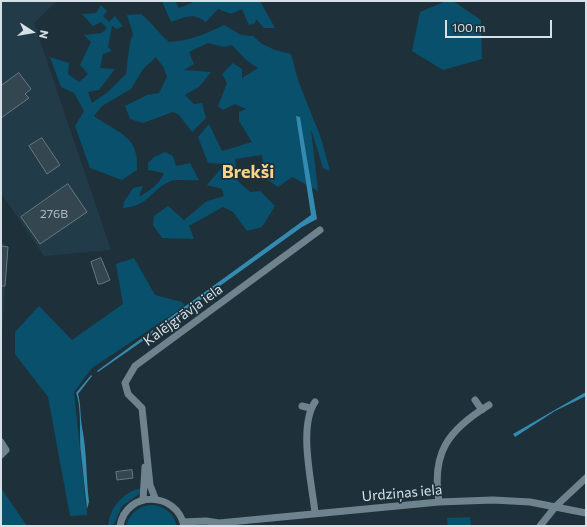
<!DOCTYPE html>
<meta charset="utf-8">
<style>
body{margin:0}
#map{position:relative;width:587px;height:527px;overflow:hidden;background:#1e313a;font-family:Commissioner,sans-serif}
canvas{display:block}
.frame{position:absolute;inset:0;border:2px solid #d6e1e7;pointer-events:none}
.north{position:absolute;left:12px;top:12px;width:40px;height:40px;-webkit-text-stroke:3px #1e313a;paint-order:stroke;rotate:102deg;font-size:11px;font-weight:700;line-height:16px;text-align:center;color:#d6e1e7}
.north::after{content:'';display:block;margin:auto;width:14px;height:18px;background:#d6e1e7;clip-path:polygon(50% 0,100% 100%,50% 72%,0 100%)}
.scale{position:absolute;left:445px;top:20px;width:107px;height:18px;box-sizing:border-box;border:2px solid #d6e1e7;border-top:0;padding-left:5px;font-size:12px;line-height:14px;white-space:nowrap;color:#d6e1e7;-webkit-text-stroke:3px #1e313a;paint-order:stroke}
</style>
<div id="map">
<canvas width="587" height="527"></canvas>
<div class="frame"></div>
<div class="north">N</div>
<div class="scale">100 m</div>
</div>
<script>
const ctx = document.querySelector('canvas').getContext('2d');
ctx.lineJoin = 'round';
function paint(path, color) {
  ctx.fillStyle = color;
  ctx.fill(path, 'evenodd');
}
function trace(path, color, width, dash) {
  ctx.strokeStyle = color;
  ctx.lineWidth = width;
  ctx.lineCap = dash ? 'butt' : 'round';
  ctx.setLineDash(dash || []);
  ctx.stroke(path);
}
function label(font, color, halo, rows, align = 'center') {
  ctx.font = font + ' Commissioner,sans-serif';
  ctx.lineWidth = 3.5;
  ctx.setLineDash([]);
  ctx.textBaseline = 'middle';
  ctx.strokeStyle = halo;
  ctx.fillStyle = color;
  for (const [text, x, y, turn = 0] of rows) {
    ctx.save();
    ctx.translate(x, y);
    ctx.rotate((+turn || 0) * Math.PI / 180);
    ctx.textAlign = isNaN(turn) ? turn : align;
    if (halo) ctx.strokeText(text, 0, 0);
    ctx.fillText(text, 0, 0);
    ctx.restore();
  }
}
paint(new Path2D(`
 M 1,1 L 57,1 L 34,23 L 111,250 L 44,256 L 1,193 Z
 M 1,241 L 8,247 L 1,349 Z`), '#223b48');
paint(new Path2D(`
 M 162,1 L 175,1 L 179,8 L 196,1 L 260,1 L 275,28 L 264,28 L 256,19 L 255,23 L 249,25 L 242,9 L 231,14 L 218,9 L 206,22 C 192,12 186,17 171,22 Z
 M 446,1 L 453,1 L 481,20 L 482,59 L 443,70 L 412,51 L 420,12 Z
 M 101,5 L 107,11 L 103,16 L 109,22 L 115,16 L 123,26 L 117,29 L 112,26 L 108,47 L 112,51 L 103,54 L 100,68 L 115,69 L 99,90 L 88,92 L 92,103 L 108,92 L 126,74 L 130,42 L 133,34 L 127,15 L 141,14 C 152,22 158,33 169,42 C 189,41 206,34 224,25 L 241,35 L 253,36 L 262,44 L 275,50 L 291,54 L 299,83 L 321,138 L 330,171 L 323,168 L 311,129 L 318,191 L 292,177 L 278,187 L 265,178 L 262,155 L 235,159 L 238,181 L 250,192 L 260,191 L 275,206 L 262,227 L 247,231 L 233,212 L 223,207 L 189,226 L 194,239 L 162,238 L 153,225 L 154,216 L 168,206 L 184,220 L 207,201 L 224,196 L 222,189 L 207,185 L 225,164 L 208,163 L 198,137 L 209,124 L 222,151 L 252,142 L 239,121 L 239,112 L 246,109 L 235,104 L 223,110 L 218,106 L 227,83 L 222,74 L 233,63 L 242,69 L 242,78 L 258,68 L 246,60 L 232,45 L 224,47 L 208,43 L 189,52 L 194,64 L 184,70 L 211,72 L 199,87 L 185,95 L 194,104 L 202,103 L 206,118 L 192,132 L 179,115 L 173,112 L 143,123 L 130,119 L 125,106 L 147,95 L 159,93 L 167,77 L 164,68 L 156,57 L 143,69 L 131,89 L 102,106 L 94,116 C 119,134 139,135 137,170 L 122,180 L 90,168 L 75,126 L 84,111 L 74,93 L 61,87 L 50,57 L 69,63 L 68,74 L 79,82 L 88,74 L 80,65 L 91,42 L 84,35 L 102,33 L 107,28 L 101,22 L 93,26 L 82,14 L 96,13 Z
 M 165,152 L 173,156 L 176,166 L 190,163 L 199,180 C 192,181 174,179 171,181 C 151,189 150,206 123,208 L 124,202 L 133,188 L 143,186 L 139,197 C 150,190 159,185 164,173 L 148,170 L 148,163 L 154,157 Z
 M 134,258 L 155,295 L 182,302 L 185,306 L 92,368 L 74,392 L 87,515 L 70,516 L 48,397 L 15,354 L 15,332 L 39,306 L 72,340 L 123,304 L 116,264 Z
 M 1,488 L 27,526 L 1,526 Z
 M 142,488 L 139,494 L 122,506 L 114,524 L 108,526 C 110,507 123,492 142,488 Z
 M 153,505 C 165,506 174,514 177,526 L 126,526 C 130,513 139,505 153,505 Z
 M 470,517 L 471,526 L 448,526 L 447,518 Z`), '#08506c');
paint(new Path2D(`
 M 296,116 L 300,117 L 317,219 L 302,227 L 160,329 L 158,326 L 311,215 Z
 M 153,330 L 154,333 L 98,372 L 97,371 Z
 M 91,375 L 92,376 L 78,394 C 81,404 80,416 82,427 C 87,452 86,477 89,502 L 87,509 C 85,491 83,472 81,453 C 79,437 82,407 76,393 Z
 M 586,392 L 586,396 L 555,411 L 515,437 L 513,434 Z`), '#348bb1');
const building = new Path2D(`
 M 19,73 L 31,89 L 25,94 L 29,98 L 1,118 L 1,86 Z
 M 42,138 L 60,165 L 47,174 L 29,146 Z
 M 68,184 L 87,212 L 40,244 L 21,217 Z
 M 2,246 L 8,247 L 5,286 L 1,286 Z
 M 101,258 L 110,280 L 101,284 L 98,284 L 91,262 Z
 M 132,470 L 133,478 L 117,480 L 116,472 Z`);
paint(building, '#344751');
trace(building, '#647984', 1);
trace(new Path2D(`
 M 475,400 L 482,410
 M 315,402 C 298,427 312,483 315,513
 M 302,406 L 310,408
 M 1,442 L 6,450 L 1,455
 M 155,498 L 150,485 L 142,408 L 128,394 L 125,383 L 135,366 L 320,230
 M 143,500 L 145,467
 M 439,502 C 431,453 448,430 489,405
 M 183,522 L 206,521 L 219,523 L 439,502 L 493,500 L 530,502 L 586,513
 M 120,526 C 126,490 177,491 184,526
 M 540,526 L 556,506 L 586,478`), '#6e838e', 7);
label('12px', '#aebac2', null, [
 ["276B",54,214]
]);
label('14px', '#d6e1e7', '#1e313a', [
 ["Kalējgrāvja iela",183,315,-36],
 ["Urdziņas iela",402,493,-5]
]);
label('bold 18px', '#fbd38b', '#1e313a', [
 ["Brekši",248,172]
]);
</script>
